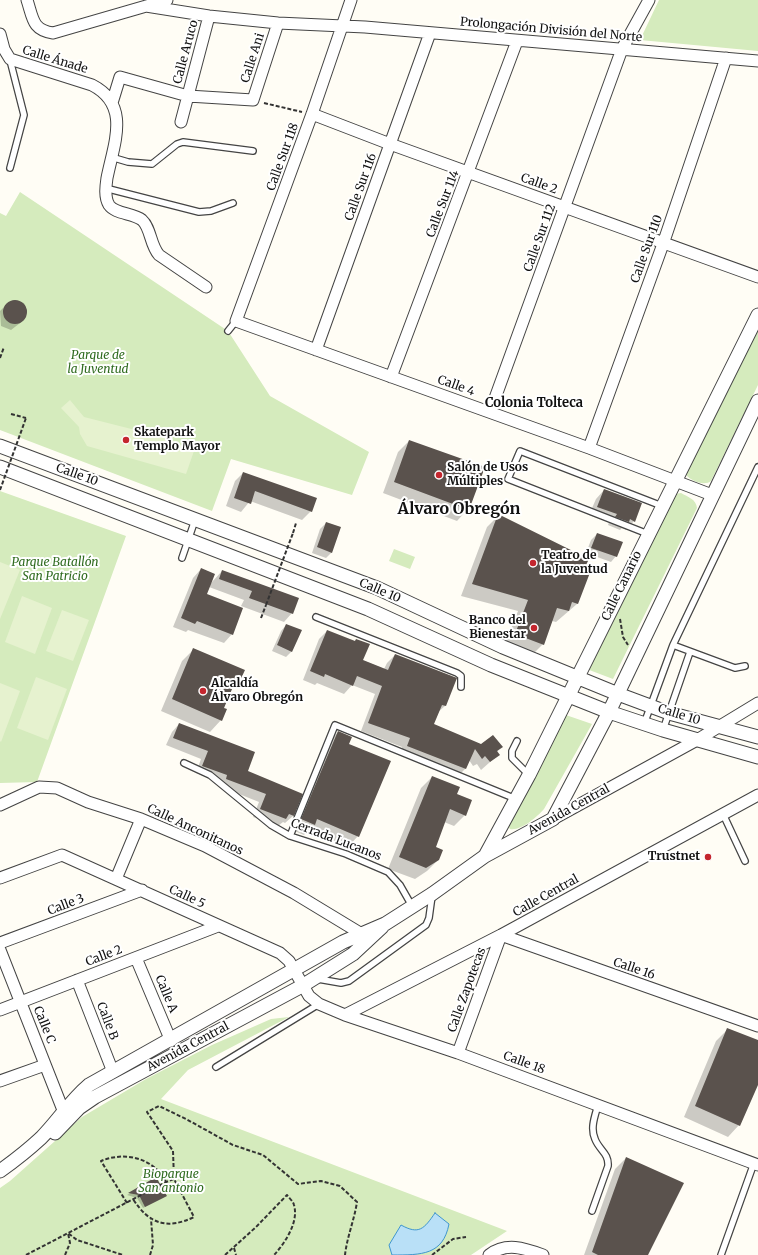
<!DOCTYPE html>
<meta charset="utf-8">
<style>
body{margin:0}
canvas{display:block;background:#fffdf5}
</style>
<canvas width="758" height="1255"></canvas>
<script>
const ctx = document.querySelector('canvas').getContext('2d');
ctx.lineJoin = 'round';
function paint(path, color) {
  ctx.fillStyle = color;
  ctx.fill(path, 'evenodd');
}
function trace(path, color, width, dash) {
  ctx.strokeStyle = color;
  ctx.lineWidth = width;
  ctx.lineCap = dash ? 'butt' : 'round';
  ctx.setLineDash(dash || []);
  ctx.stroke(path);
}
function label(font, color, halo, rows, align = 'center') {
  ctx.font = font + ' Merriweather,serif';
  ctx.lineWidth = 4;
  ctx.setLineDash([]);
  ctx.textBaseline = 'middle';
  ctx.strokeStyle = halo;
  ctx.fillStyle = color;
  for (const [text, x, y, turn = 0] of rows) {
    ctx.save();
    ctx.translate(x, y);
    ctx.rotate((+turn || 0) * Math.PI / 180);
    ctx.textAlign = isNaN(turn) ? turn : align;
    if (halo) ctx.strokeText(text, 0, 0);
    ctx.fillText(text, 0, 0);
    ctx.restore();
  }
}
paint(new Path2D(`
 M 659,0 L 758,0 L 758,51 L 640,40 Z
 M 20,192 L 228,331 L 270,396 L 369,452 L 352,495 L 231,459 L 212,511 L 0,430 L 0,213 L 6,216 Z
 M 758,319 L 758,385 L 711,481 C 704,487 688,480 684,472 Z
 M 0,491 L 126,536 L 37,782 L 0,783 Z
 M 681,493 C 688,497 696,499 697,508 L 613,679 L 584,668 L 675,494 Z
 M 394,549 L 415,557 L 410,569 L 389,561 Z
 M 563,714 L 592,724 L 544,809 C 537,817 521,831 510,829 L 508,826 Z
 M 289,1017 L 188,1070 L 161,1099 L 507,1231 L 471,1255 L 0,1255 L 0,1188 L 10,1181 L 82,1117 L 146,1079 L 212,1045 L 271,1019 Z`), '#d5ebbd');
paint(new Path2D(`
 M 70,400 L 84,417 L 163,437 L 194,451 L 186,474 L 87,446 L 80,434 L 79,427 L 61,408 Z
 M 0,562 L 20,570 L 0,619 Z
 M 22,596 L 52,608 L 35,654 L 5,642 Z
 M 62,610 L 89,620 L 73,661 L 46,651 Z
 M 36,677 L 67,689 L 48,740 L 17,728 Z
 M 0,683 L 20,691 L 1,742 L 0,741 Z`), '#e6f2cf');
const water = new Path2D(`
 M 435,1213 L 449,1224 C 443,1255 422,1255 392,1255 L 389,1245 L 401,1225 C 419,1235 424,1229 435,1213 Z`);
paint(water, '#b9e0f7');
trace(water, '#3f96cf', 1);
paint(new Path2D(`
 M 14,300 L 24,303 L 27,311 L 24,320 L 11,330 L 1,326 L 0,311 L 7,304 Z
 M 409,441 L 468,509 L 457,521 L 383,493 L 398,452 Z
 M 243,473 L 311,511 L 302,520 L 250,501 L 241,512 L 226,506 L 235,481 Z
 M 604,490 L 634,521 L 626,530 L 622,528 L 620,530 L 608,525 L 609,522 L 589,515 L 596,499 Z
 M 499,515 L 590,571 L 577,604 L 556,622 L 552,621 L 543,644 L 532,655 L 505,645 L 518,611 L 461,596 L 487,527 Z
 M 326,523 L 332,552 L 326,558 L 312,553 L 320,529 Z
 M 597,534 L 616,556 L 611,562 L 586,553 L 591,540 Z
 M 201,569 L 211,583 L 222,571 L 292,613 L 284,622 L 241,606 L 244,600 L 209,587 L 206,595 L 232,634 L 224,643 L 188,630 L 186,632 L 173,627 L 193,578 Z
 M 286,625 L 292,651 L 286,657 L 272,651 L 281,631 Z
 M 327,631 L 354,642 L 356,640 L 362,660 L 384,669 L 387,663 L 395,655 L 455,679 L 445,706 L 437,713 L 433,725 L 482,745 L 501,747 L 497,752 L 498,755 L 481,770 L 477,764 L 473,766 L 469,760 L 465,769 L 457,777 L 400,754 L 402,747 L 361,731 L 375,694 L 352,685 L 344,694 L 317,683 L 315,685 L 303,680 L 319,639 Z
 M 194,649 L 238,683 L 231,690 L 223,708 L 221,720 L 210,732 L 161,711 L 182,661 Z
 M 179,724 L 246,772 L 301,794 L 293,816 L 285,823 L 283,822 L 278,826 L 253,817 L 259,802 L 219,786 L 221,783 L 196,773 L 201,759 L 166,745 L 172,732 Z
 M 338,732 L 347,744 L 358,836 L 348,847 L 308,830 L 304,835 L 292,830 L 327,743 Z
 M 432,777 L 455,795 L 465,815 L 454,826 L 444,822 L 434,847 L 438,860 L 427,871 L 415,879 L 388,869 L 421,788 Z
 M 727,1030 L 758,1041 L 758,1082 L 739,1125 L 728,1137 L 684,1117 L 716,1041 Z
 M 626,1158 L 647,1255 L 584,1255 L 615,1169 Z
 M 156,1179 L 166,1196 L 163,1198 L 143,1208 L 137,1198 L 127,1195 Z`), '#0003');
paint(new Path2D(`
 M3 312a12 12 0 1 1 24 0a12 12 0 1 1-24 0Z
 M 409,440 L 485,467 L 469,510 L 394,482 Z
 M 243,472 L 317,498 L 312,512 L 255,491 L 251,504 L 234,498 Z
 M 604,489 L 642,503 L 635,522 L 630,519 L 629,522 L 615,517 L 617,514 L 597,507 Z
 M 498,514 L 589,559 L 585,567 L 591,570 L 578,604 L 572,602 L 569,611 L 557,608 L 544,645 L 515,634 L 528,600 L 472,584 Z
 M 326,522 L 341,527 L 332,553 L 317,547 Z
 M 597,533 L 623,542 L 617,557 L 591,548 Z
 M 201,568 L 215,574 L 207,594 L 243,608 L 233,635 L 197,621 L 195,624 L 181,618 Z
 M 222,570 L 299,598 L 293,614 L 249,598 L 252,591 L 219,579 Z
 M 286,624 L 302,630 L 292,652 L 277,645 Z
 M 327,630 L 355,641 L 356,639 L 370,644 L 363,660 L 388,670 L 395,654 L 457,678 L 446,706 L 442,705 L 434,724 L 481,744 L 493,735 L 503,747 L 497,751 L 500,755 L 490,762 L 485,756 L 482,759 L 475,749 L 466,769 L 407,746 L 410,738 L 368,723 L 382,686 L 357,676 L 353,686 L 325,674 L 324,677 L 310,671 Z
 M 193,648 L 245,670 L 239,683 L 235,682 L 224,708 L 227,709 L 222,721 L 172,699 Z
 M 179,723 L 255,752 L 248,771 L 303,794 L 294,816 L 289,814 L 286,819 L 260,809 L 266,794 L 226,779 L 227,775 L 202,766 L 208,751 L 173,738 Z
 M 338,731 L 352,737 L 349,744 L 391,761 L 359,837 L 317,819 L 315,825 L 301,819 Z
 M 432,776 L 460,787 L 457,794 L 472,800 L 466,816 L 450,809 L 436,847 L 443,850 L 439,860 L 426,868 L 399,857 Z
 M 727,1028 L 758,1040 L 758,1085 L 740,1126 L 695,1106 Z
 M 626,1157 L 684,1183 L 648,1255 L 598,1255 L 592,1252 Z
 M 156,1177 L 167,1196 L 145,1207 L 139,1195 L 128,1193 Z`), '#5a524d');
const service = new Path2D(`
 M 111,157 L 128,162 L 152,164 L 177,144 L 183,142 L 253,151
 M 10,168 L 24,115 L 10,60
 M 105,188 L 199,212 L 211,211 L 233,203
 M 228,331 L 236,321
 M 648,534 L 508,479 L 520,451 L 662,506
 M 182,558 L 195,520
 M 316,617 L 457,673 L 461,676 L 461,687
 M 673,645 L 735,668 L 745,666
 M 644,724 L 673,645 L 758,467
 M 663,730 L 690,652
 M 517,741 L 512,751 L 512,758 L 529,775
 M 184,763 L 210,775 L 271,825 L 290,836 L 346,854 L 388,872 L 400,885 L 412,906
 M 723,814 L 745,861
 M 290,836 L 335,725 L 516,799
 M 318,979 L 341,983 L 349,981 L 426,925 L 429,918 L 432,896
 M 216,1067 L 319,1004
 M 592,1211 L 608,1166 C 609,1153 599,1150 595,1139 C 590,1128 595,1116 598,1105
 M 721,1255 L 754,1163`);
const minor = new Path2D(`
 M 27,0 C 33,18 32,30 53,33 L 167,0
 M 351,0 L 312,114 L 236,321 L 589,448 L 712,495
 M 146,6 L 209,16 L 278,23 L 365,27 L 758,61
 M 0,34 L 4,49 L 10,59 L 92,85 C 131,105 114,143 107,178 C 106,185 104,197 109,205 C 115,214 133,213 142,220 C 151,228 150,245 159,255 L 206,287
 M 112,103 L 120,77 L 188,96 L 253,100 L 278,23
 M 312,114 L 390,144 L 758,277
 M 181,122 L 209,16
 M 316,350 L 430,33
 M 391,377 L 517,41
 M 490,412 L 622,49 L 649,0
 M 589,448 L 663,244 L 726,58
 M 0,805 L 39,787 L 57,788 L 88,802 L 141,819 L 205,846 L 294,893 L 360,933 L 365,939
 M 553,819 L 697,740 L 758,703
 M 0,878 L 62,855 L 280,953 L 289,961 L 309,996 L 319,1004 L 345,1015 L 458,1053 L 758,1165
 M 116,879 L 141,819
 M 501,935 L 758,1026
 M 0,943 L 142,890
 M 0,950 L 63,1110
 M 136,958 L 171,1041
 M 77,980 L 113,1072
 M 0,1010 L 218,926
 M 345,1015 L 501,935 L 758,795
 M 458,1053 L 501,935
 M 0,1081 L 45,1065
 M 489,1255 C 506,1242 524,1248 543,1255`);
const tertiary = new Path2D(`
 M 0,446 L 377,588 L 503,647 L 618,694 L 669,713 L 758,737
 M 0,467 L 368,609 L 491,665 L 609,712 L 663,730 L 758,757
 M 485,856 L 529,775 L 758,315
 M 55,1133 L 79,1108 L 95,1097 L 302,986 L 353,954 L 382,927
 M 0,1171 C 14,1161 28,1150 41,1138 C 58,1121 70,1101 89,1085 L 343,942 L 385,924 L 432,894 L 485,856 L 553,819 L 609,712 L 758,401`);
trace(service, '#444', 8);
trace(minor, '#444', 13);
trace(tertiary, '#444', 15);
trace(new Path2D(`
 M 264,103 L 302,112
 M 0,358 L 4,347
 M 11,414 L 26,418
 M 293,533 L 296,523
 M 261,618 L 266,605
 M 620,619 L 623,637 L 628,645
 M 174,1179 L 173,1151 L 147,1112 L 159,1106 L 186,1119 L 233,1145 L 263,1155 L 298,1184 L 321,1181 L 340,1186 L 357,1202 C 354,1221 347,1237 345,1255
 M 127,1203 L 101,1161 C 125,1151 154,1158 166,1182
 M 234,1248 L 236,1255
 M 26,1255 L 166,1182 L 174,1179 L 194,1217 C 167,1230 149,1224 133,1199
 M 65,1255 L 70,1243 L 68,1233 L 77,1240 L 123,1255
 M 150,1255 L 153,1245 L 151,1219
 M 225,1255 L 256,1227 L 287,1195 C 289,1198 293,1201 294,1205 C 299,1222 285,1243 274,1255
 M 432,1255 L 453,1239 L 466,1237`), '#333', 2, [4, 2]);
trace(service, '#fff', 5.5);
trace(minor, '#fff', 11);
trace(tertiary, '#fff', 13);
trace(new Path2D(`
 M 0,490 L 26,418
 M 266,605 L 293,533`), '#333', 2, [4, 2]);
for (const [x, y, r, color] of [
 [126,440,4,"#c4262e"],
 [439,475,4,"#c4262e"],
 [533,563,4,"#c4262e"],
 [534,628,4,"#c4262e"],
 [203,691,4,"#c4262e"],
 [708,857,4,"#c4262e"]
]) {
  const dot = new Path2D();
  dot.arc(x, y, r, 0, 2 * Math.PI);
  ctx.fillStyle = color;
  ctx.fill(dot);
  trace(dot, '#fff', 1.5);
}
label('12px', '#111', '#fff', [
 ["Prolongación División del Norte",551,30,5],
 ["Calle Aruco",186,52,-75],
 ["Calle Ani",253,58,-72],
 ["Calle Ánade",55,60,17],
 ["Calle Sur 118",283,157,-70],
 ["Calle 2",539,184,20],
 ["Calle Sur 116",361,187,-70],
 ["Calle Sur 114",443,204,-69],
 ["Calle Sur 112",540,238,-70],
 ["Calle Sur 110",647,249,-70],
 ["Calle 4",456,386,20],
 ["Calle 10",77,475,20],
 ["Calle Canario",622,586,-64],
 ["Calle 10",380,591,23],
 ["Calle 10",679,715,17],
 ["Avenida Central",569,810,-29],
 ["Calle Anconitanos",195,830,25],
 ["Cerrada Lucanos",336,840,21],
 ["Calle Central",546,896,-29],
 ["Calle 5",187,897,25],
 ["Calle 3",66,905,-21],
 ["Calle 2",104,956,-21],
 ["Calle 16",634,969,19],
 ["Calle Zapotecas",467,990,-70],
 ["Calle A",166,994,67],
 ["Calle B",107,1021,69],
 ["Calle C",44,1025,68],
 ["Avenida Central",188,1047,-28],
 ["Calle 18",524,1063,20]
]);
label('italic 12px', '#2f6b1f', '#fff', [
 ["Parque de",98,356],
 ["la Juventud",98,370],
 ["Parque Batallón",55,563],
 ["San Patricio",55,577],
 ["Bioparque",171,1175],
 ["San antonio",171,1189]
]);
label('bold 12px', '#111', '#fff', [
 ["Skatepark",134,433],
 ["Templo Mayor",134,447],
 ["Salón de Usos",447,468],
 ["Múltiples",447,482],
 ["Teatro de",541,556],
 ["la Juventud",541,570],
 ["Banco del",526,621,"right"],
 ["Bienestar",526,635,"right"],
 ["Alcaldía",211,684],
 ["Álvaro Obregón",211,698],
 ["Trustnet",700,857,"right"]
], 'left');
label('bold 13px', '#111', '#fff', [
 ["Colonia Tolteca",534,403]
]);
label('bold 16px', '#111', '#fff', [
 ["Álvaro Obregón",459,509]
]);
</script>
